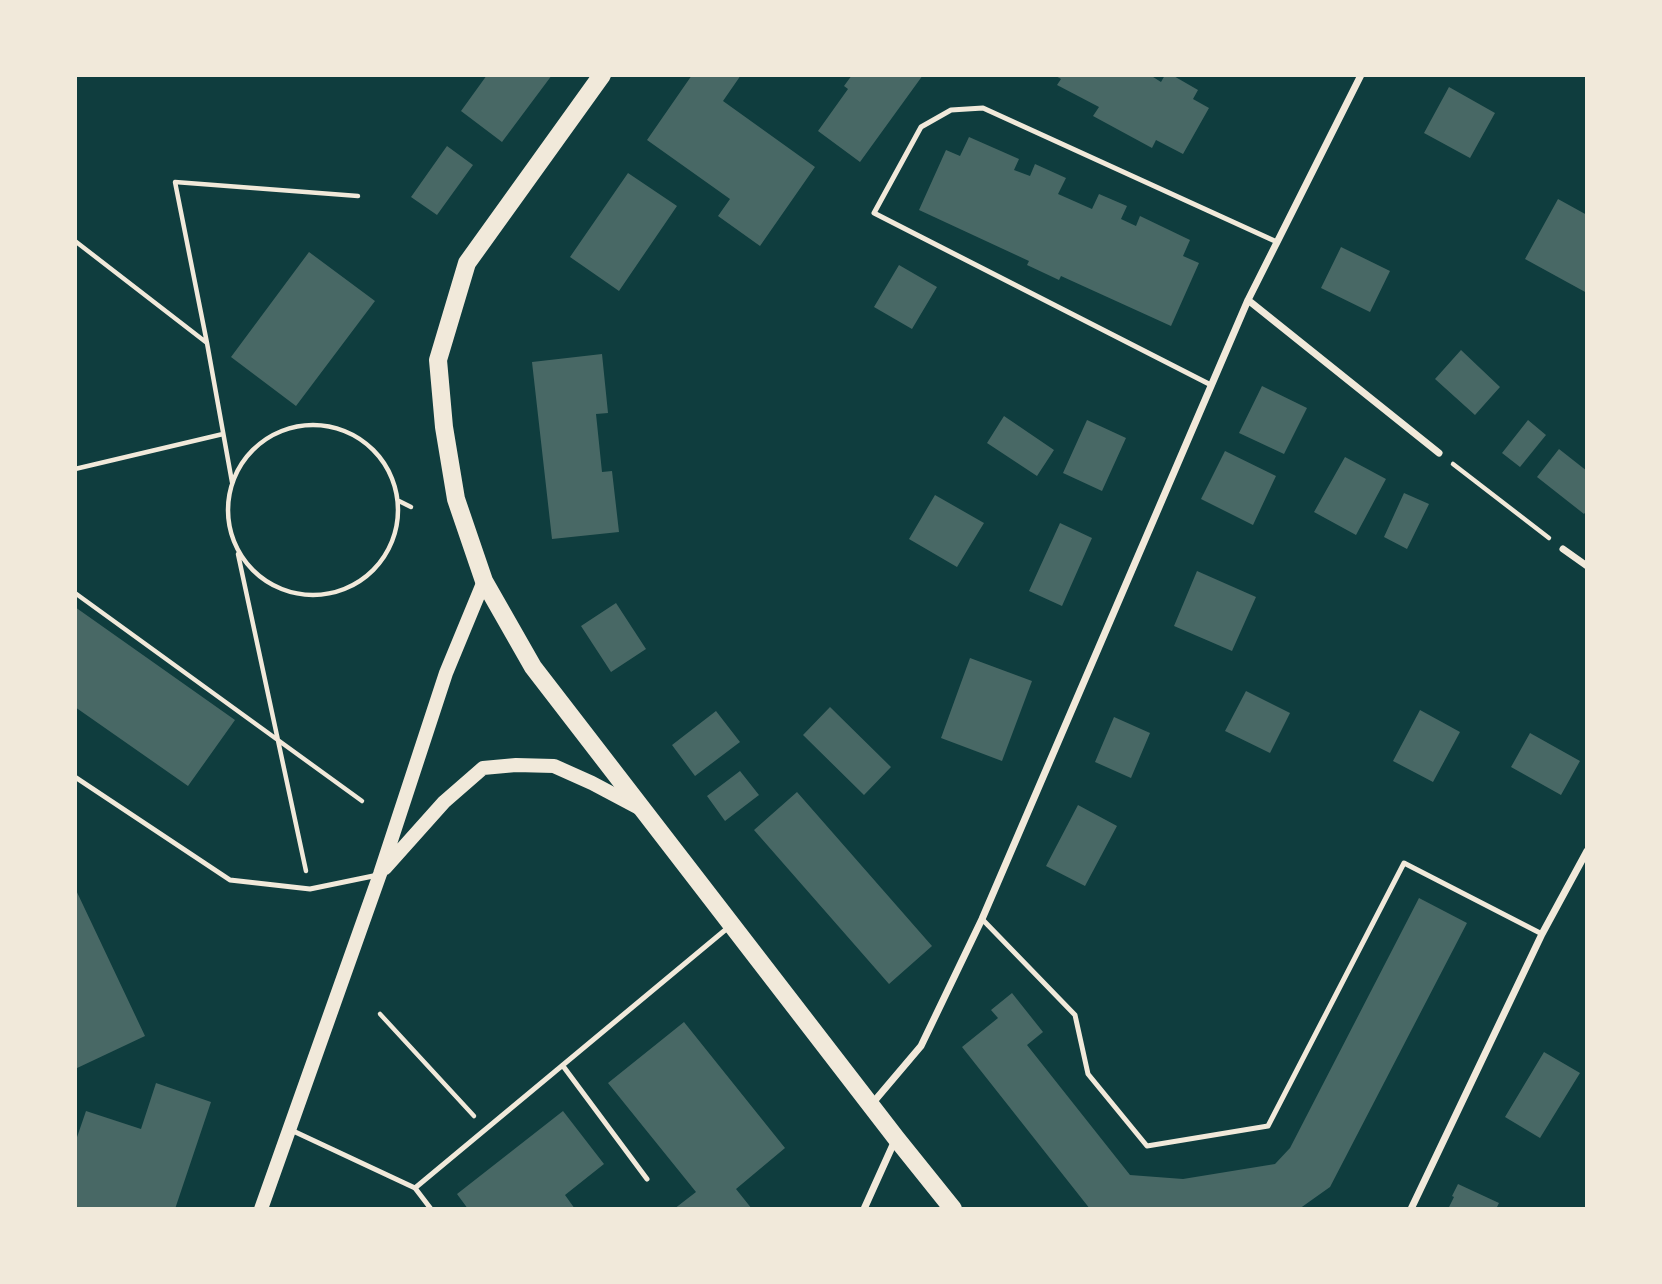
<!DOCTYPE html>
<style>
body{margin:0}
#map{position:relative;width:1662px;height:1284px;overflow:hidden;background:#0f3d3e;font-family:"Nunito Sans",sans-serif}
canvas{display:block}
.frame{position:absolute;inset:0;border:77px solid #f1e9da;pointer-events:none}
</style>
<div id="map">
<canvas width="1662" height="1284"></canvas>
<div class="frame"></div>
</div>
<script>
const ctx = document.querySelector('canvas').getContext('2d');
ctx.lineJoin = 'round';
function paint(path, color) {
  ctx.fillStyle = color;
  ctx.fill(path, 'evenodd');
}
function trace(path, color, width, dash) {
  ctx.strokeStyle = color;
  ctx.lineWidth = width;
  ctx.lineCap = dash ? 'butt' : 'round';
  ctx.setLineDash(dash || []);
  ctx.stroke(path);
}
paint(new Path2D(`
 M 487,75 L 552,75 L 502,142 L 461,111 Z
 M 692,75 L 741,75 L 723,101 L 815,167 L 760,246 L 718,216 L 730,199 L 647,140 Z
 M 852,75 L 923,75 L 860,162 L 818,131 L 848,89 L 844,86 Z
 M 1054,75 L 1150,75 L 1161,82 L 1165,75 L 1172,75 L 1198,90 L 1193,99 L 1209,108 L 1183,154 L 1156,140 L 1152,148 L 1093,116 L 1099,107 L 1057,85 L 1061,79 Z
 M 1449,87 L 1495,113 L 1470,158 L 1424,133 Z
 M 969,137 L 1019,159 L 1014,170 L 1030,176 L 1035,164 L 1066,178 L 1058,194 L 1092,209 L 1099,194 L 1127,206 L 1121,219 L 1136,226 L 1140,216 L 1190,240 L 1183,256 L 1199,263 L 1171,326 L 1061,276 L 1059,280 L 1027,265 L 1029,261 L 919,210 L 946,150 L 960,156 Z
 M 447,146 L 473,165 L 437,215 L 411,197 Z
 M 628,173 L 677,206 L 619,291 L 570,257 Z
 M 1558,199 L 1587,215 L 1587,293 L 1525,259 Z
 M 1341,247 L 1390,271 L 1370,312 L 1321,288 Z
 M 309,252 L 375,301 L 296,406 L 231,357 Z
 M 899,265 L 937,287 L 912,329 L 874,307 Z
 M 1461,350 L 1500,387 L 1475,415 L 1435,379 Z
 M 602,354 L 608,413 L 596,414 L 602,472 L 612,471 L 619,532 L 552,539 L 532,362 Z
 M 1262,386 L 1307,408 L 1284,454 L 1239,433 Z
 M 1004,416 L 1054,450 L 1037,476 L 987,443 Z
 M 1087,420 L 1126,438 L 1102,491 L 1063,473 Z
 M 1528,420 L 1546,435 L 1520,467 L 1502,453 Z
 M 1559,449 L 1587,471 L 1587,510 L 1584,514 L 1537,477 Z
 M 1225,451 L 1276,476 L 1253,525 L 1201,499 Z
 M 1345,457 L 1386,479 L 1356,535 L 1314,512 Z
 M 1404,493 L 1429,504 L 1407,549 L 1384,537 Z
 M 935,495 L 984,523 L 957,567 L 909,539 Z
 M 1060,523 L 1092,538 L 1062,606 L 1029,591 Z
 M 1197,571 L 1256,597 L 1232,651 L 1174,626 Z
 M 616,603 L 646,649 L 611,672 L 581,626 Z
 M 75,607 L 235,720 L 188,786 L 75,707 Z
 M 970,658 L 1032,681 L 1002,761 L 941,738 Z
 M 1246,691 L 1290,713 L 1270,753 L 1225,731 Z
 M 830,707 L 891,767 L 864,795 L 803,735 Z
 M 1420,710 L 1460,732 L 1433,782 L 1393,761 Z
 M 716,711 L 740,742 L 695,776 L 672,745 Z
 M 1114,717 L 1150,733 L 1131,778 L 1095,762 Z
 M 1530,733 L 1580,761 L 1561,795 L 1511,767 Z
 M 740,771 L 759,795 L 725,821 L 707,796 Z
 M 797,792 L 932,946 L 889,984 L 754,830 Z
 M 1078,805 L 1117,826 L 1085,886 L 1046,866 Z
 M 75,888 L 145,1036 L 75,1069 Z
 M 1419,898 L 1467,923 L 1330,1187 L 1299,1209 L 1090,1209 L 962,1047 L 998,1018 L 991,1010 L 1012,993 L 1043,1032 L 1027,1045 L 1130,1175 L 1183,1179 L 1275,1164 L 1290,1148 Z
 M 684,1022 L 785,1148 L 736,1189 L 752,1209 L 674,1209 L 696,1192 L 608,1083 Z
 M 1544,1052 L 1580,1073 L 1540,1138 L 1505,1117 Z
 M 156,1083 L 211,1102 L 175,1209 L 75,1209 L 75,1143 L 86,1111 L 141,1129 Z
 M 563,1111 L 604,1164 L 565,1195 L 575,1209 L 468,1209 L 457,1194 Z
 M 1458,1184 L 1499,1203 L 1496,1209 L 1448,1209 L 1454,1197 L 1452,1196 Z`), '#486865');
trace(new Path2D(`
 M 75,241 L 207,343
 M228 510a85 85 0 1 1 170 0a85 85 0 1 1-170 0Z
 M 1453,464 L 1549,538
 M 75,469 L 223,434
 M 232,482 L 207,343 L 175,182 L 358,196
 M 399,501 L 411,507
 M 238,554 L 306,871
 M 75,593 L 362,801
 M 380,1014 L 474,1116`), '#f1e9da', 4.5);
trace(new Path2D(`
 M 1211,385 L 874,213 L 921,127 L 951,110 L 983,108 L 1277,242
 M 75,777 L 230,880 L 310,889 L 378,875
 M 982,919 L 1075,1015 L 1088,1074 L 1147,1146 L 1268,1126 L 1404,863 L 1542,934
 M 563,1066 L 647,1179
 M 291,1130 L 415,1188 L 730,926
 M 415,1188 L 431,1209`), '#f1e9da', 5);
trace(new Path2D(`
 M 1248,300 L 1439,453
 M 1563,549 L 1587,566
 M 871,1105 L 921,1046 L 982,919 L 1248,300 L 1361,75
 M 864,1209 L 896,1138
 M 1411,1209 L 1542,934 L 1587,851`), '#f1e9da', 7);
trace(new Path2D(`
 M 385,868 L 444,802 L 483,768 L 516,765 L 554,766 L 592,783 L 641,809
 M 261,1209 L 380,874 L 446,673 L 484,581`), '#f1e9da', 14);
trace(new Path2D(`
 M 602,75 L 467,263 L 438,360 L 444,427 L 456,499 L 484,581 L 533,667 L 896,1138 L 953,1209`), '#f1e9da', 18);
</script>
